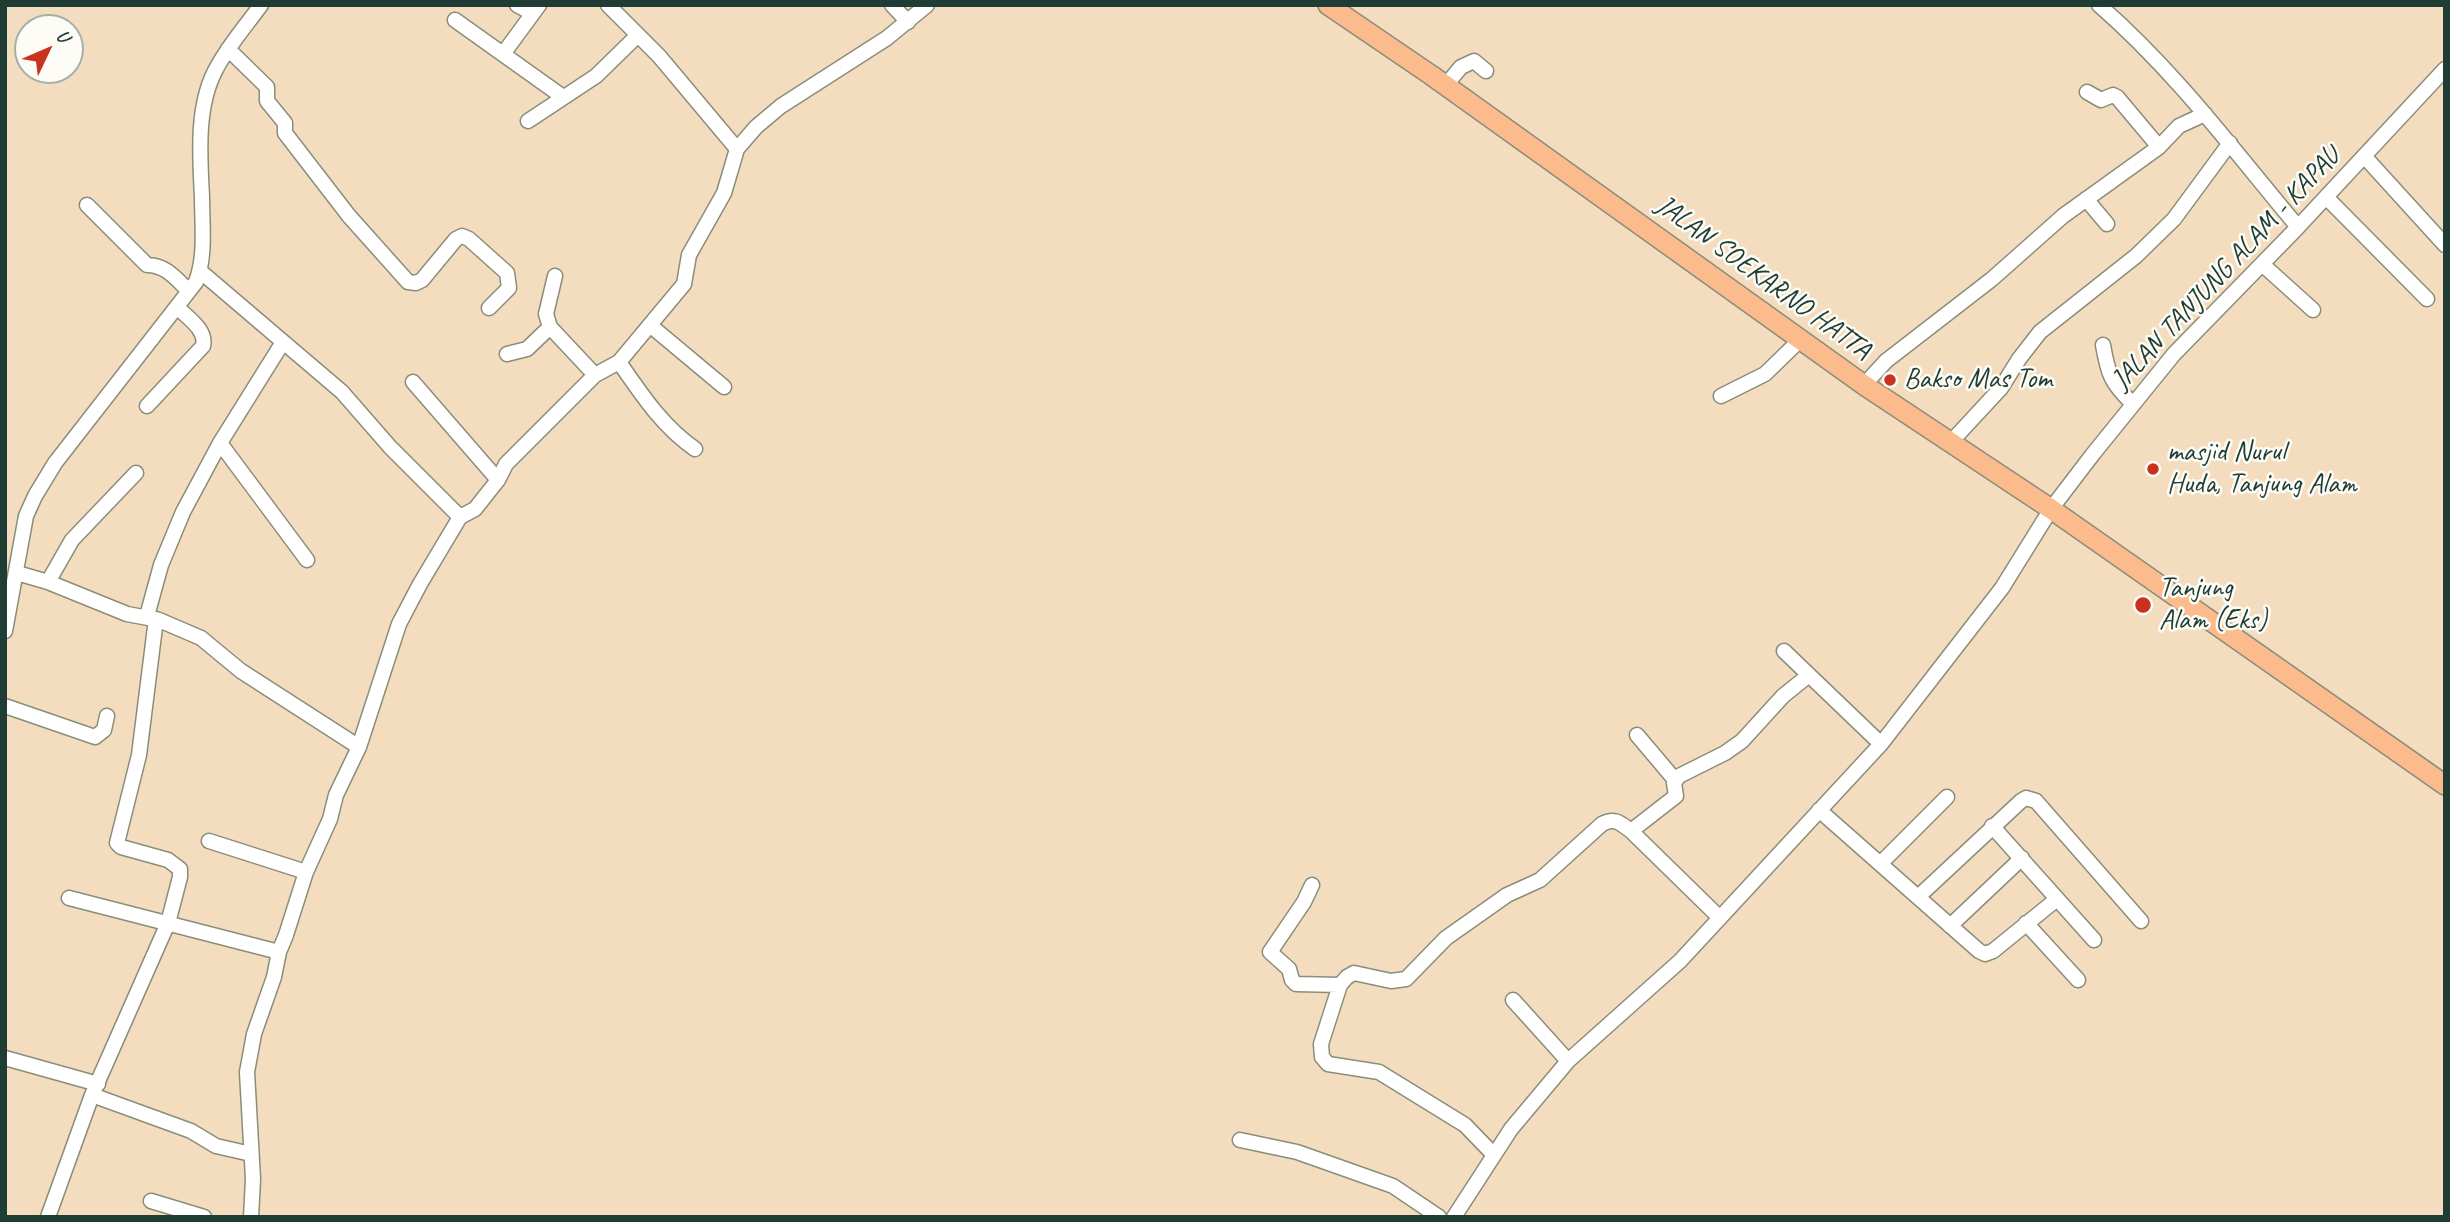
<!DOCTYPE html>
<style>
body{margin:0}
#map{position:relative;width:2450px;height:1222px;overflow:hidden;background:#f4ddbf;font-family:Caveat,sans-serif}
canvas{display:block}
.frame{position:absolute;inset:0;border:7px solid #1f3d34;pointer-events:none}
.north{position:absolute;left:14px;top:14px;width:70px;height:70px;box-sizing:border-box;background:#fdfcf7;border:2px solid #a4b0a9;border-radius:50%;rotate:46deg;font-size:19px;font-weight:700;line-height:28px;text-align:center;color:#1f3d34}
.north::after{content:'';display:block;margin:auto;width:24px;height:32px;background:#c8321e;clip-path:polygon(50% 0,100% 100%,50% 72%,0 100%)}
</style>
<div id="map">
<canvas width="2450" height="1222"></canvas>
<div class="frame"></div>
<div class="north">U</div>
</div>
<script>
const ctx = document.querySelector('canvas').getContext('2d');
ctx.lineJoin = 'round';
function trace(path, color, width, dash) {
  ctx.strokeStyle = color;
  ctx.lineWidth = width;
  ctx.lineCap = dash ? 'butt' : 'round';
  ctx.setLineDash(dash || []);
  ctx.stroke(path);
}
function label(font, color, halo, rows, align = 'center') {
  ctx.font = font + ' Caveat,sans-serif';
  ctx.lineWidth = 5;
  ctx.setLineDash([]);
  ctx.textBaseline = 'middle';
  ctx.strokeStyle = halo;
  ctx.fillStyle = color;
  for (const [text, x, y, turn = 0] of rows) {
    ctx.save();
    ctx.translate(x, y);
    ctx.rotate((+turn || 0) * Math.PI / 180);
    ctx.textAlign = isNaN(turn) ? turn : align;
    if (halo) ctx.strokeText(text, 0, 0);
    ctx.fillText(text, 0, 0);
    ctx.restore();
  }
}
const minor = new Path2D(`
 M 517,5 L 532,13
 M 608,5 L 659,56 L 737,149
 M 892,5 L 908,22
 M 2099,5 C 2175,71 2234,151 2298,227
 M 455,20 L 563,97
 M 228,49 L 267,87 L 267,101 L 285,123 L 285,133 L 349,216 L 408,282 L 416,283 L 422,280 L 456,239 L 462,236 L 469,239 L 507,273 L 509,288 L 489,308
 M 503,54 L 539,5
 M 1445,86 L 1461,67 L 1474,61 L 1486,71
 M 2087,92 L 2101,100 L 2113,95 L 2117,97 L 2159,147
 M 528,121 L 596,76 L 638,35
 M 2364,156 L 2445,245
 M 2326,197 L 2427,299
 M 2086,199 L 2107,224
 M 87,205 L 147,265 C 166,265 176,279 189,291
 M 2262,264 L 2313,310
 M 200,271 L 342,392 L 390,447 L 460,517
 M 555,276 L 546,314 L 550,327 L 595,375
 M 651,326 L 724,387
 M 2103,345 C 2108,374 2111,383 2133,404
 M 507,354 L 527,349 L 550,327
 M 619,362 C 642,395 662,426 695,449
 M 413,382 L 498,480
 M 1864,385 L 1886,361 L 1992,279 L 2063,216 L 2159,147 L 2179,126 L 2205,114
 M 1721,396 L 1765,374 L 1801,339
 M 147,406 L 203,346 C 207,330 188,318 177,307
 M 220,443 L 307,560
 M 1950,443 L 2001,388 L 2019,359 L 2040,332 L 2136,256 L 2174,219 L 2230,143
 M 17,573 L 48,582 L 127,614 L 159,620 L 201,638 L 241,671 L 359,747
 M 48,582 L 72,540 L 136,473
 M 147,616 L 161,565 L 183,512 L 220,443 L 283,342
 M 5,631 L 26,516 L 35,496 L 55,463 L 196,282 C 206,255 202,226 202,197 C 200,157 196,108 215,71 C 227,47 245,27 261,5
 M 1784,651 L 1881,744
 M 5,706 L 95,737 L 104,730 L 107,716
 M 1637,735 L 1675,780
 M 1819,810 L 1979,951 L 1985,954 L 1993,951 L 2057,899
 M 1992,826 L 2094,940
 M 1631,831 L 1676,796 L 1674,783 L 1679,776 L 1725,753 L 1742,741 L 1783,696 L 1809,675
 M 209,841 L 306,872
 M 1881,863 L 1947,797
 M 1312,885 L 1304,902 L 1270,952 L 1289,969 L 1292,980 L 1296,984 L 1340,985
 M 1918,897 L 2021,801 L 2026,798 L 2036,801 L 2141,921
 M 69,898 L 279,952
 M 2026,923 L 2078,980
 M 1950,926 L 2022,858
 M 1513,1000 L 1568,1061
 M 5,1058 L 98,1084
 M 92,1095 L 191,1131 L 216,1146 L 251,1154
 M 1240,1140 L 1297,1152 L 1393,1186 L 1439,1217
 M 1494,1155 L 1465,1125 L 1379,1072 L 1328,1064 L 1322,1057 L 1321,1044 L 1340,985 L 1347,977 L 1354,973 L 1391,981 L 1406,979 L 1446,938 L 1507,895 L 1540,880 L 1602,824 C 1615,817 1620,823 1631,831 L 1720,918
 M 151,1201 L 204,1217
 M 48,1217 L 92,1095 L 168,923 L 180,877 L 180,869 L 168,860 L 121,847 L 117,843 L 139,755 L 156,619
 M 251,1217 L 253,1179 L 247,1072 L 254,1034 L 274,977 L 279,952 L 286,935 L 306,872 L 330,819 L 336,795 L 359,747 L 399,624 L 420,584 L 460,517 L 475,509 L 498,480 L 506,464 L 595,375 L 619,362 L 684,284 L 689,255 L 724,193 L 737,149 L 756,127 L 781,106 L 887,38 L 927,5
 M 1454,1217 L 1511,1129 L 1568,1061 L 1680,961 L 1881,744 L 2002,588 L 2051,509 L 2093,454 L 2174,354 L 2298,227 L 2445,69`);
const highway = new Path2D(`
 M 1328,5 L 1431,75 L 1864,385 L 2051,509 L 2445,785`);
trace(minor, '#8a8d7a', 17);
trace(highway, '#8a8d7a', 22);
trace(minor, '#fff', 14);
trace(highway, '#fbbb8c', 19);
for (const [x, y, r, color] of [
 [1890,380,7,"#c8321e"],
 [2153,469,7,"#c8321e"],
 [2143,605,9,"#c8321e"]
]) {
  const dot = new Path2D();
  dot.arc(x, y, r, 0, 2 * Math.PI);
  ctx.fillStyle = color;
  ctx.fill(dot);
  trace(dot, '#fdfcf7', 2.5);
}
label('28px', '#1f3d34', '#fdfcf7', [
 ["JALAN TANJUNG ALAM - KAPAU",2226,269,-47],
 ["JALAN SOEKARNO HATTA",1763,278,36]
]);
label('28px', '#1f3d34', '#fdfcf7', [
 ["Bakso Mas Tom",1904,380],
 ["masjid Nurul",2167,453],
 ["Huda, Tanjung Alam",2167,485],
 ["Tanjung",2159,589],
 ["Alam (Eks)",2159,621]
], 'left');
</script>
